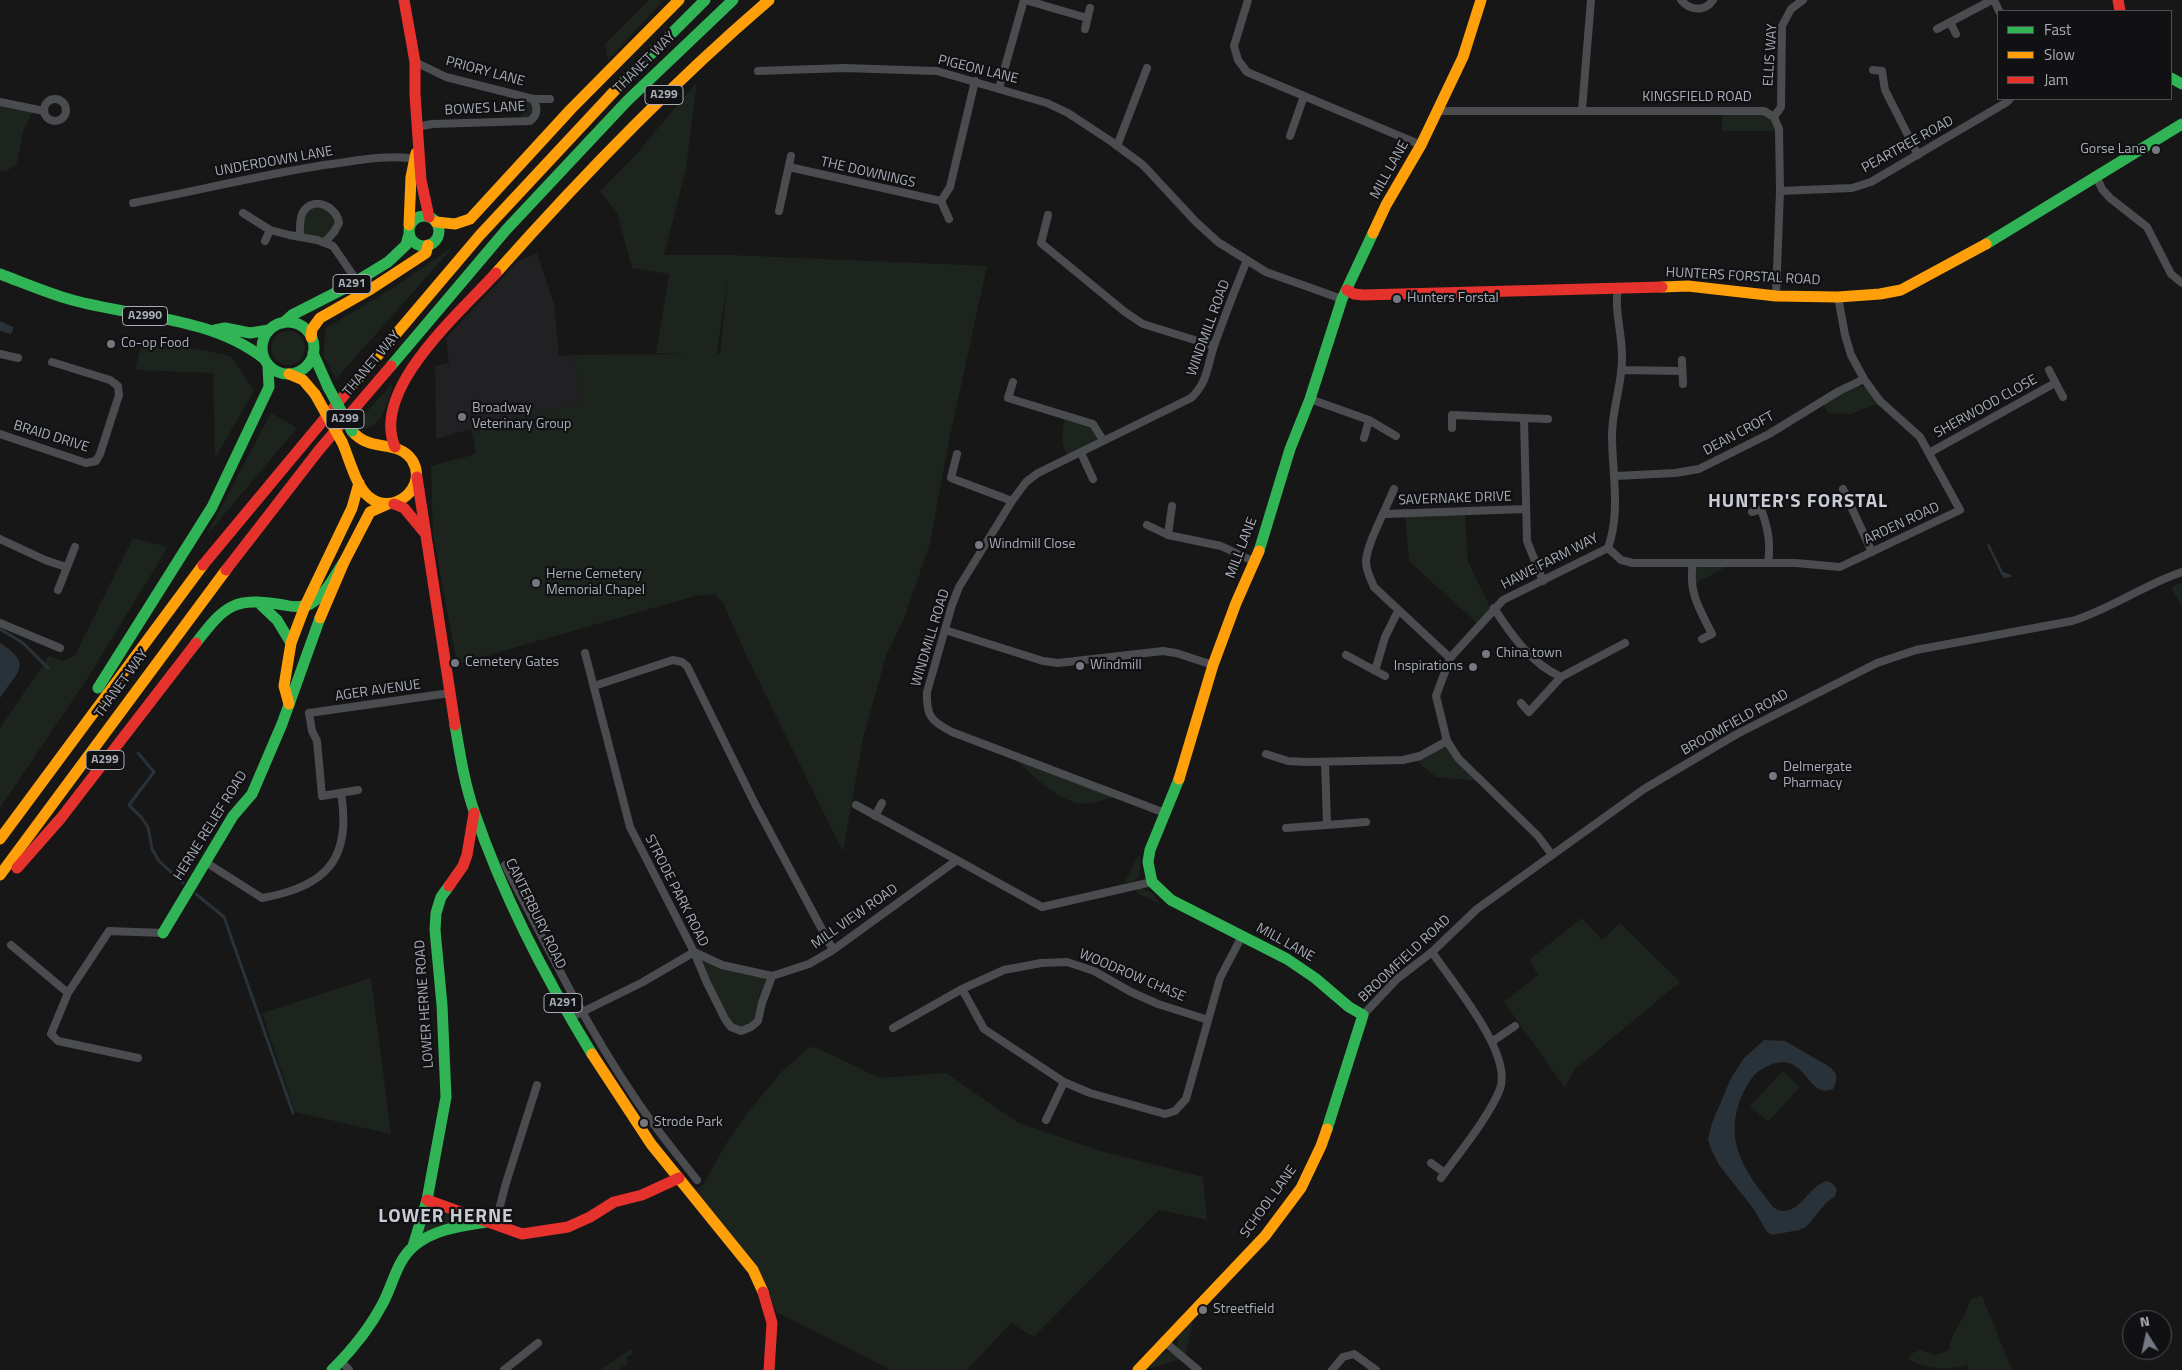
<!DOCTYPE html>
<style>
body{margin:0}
#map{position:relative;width:2182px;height:1370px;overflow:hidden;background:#171717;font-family:"Titillium Web",sans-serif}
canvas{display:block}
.legend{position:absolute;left:1997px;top:10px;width:175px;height:90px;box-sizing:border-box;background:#111113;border:1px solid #4d4f55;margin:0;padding:6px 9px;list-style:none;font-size:15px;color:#a8adb8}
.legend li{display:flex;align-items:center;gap:10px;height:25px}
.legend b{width:25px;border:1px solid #4d4f55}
.north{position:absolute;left:2122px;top:1310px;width:50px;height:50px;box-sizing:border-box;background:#111113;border:1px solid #4d4f55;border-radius:50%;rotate:350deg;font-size:14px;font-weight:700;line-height:20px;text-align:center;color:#a8adb8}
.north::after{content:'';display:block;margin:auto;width:18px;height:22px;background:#757880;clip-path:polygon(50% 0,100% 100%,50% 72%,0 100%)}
</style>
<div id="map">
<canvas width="2182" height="1370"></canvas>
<ul class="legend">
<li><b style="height:6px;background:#30b455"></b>Fast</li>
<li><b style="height:6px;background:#ff9f0a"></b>Slow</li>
<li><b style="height:6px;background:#e5322d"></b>Jam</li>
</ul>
<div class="north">N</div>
</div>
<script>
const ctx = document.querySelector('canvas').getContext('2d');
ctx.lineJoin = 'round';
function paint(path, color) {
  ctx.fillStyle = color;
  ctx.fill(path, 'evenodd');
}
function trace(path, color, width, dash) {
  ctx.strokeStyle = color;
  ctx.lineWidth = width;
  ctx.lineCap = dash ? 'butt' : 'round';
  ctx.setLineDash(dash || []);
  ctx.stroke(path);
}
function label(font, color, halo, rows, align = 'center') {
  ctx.font = font + ' "Titillium Web",sans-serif';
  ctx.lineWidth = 4.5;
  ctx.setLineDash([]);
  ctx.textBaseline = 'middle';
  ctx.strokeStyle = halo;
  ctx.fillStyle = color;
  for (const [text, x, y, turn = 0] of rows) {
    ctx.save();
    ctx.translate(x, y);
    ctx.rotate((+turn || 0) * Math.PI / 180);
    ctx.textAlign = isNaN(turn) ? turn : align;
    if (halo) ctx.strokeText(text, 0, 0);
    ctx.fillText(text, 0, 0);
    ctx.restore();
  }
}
paint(new Path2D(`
 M 537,253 L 554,304 L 559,356 L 574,355 L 581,403 L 471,429 L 436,439 L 435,366 L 449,363 L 446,338 L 517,262 Z`), '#212123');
paint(new Path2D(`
 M 649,0 L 664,0 L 608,60 L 605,44 Z
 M 697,82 L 686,169 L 664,255 L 730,255 L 987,266 L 949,441 L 930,543 L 905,616 L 886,656 L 863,738 L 843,852 L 746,655 L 724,605 L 715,594 L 695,596 L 457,664 L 433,535 L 431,466 L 476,454 L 471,429 L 581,403 L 574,355 L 691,354 L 656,353 L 669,274 L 632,268 L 617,213 L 600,191 L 632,159 ZM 728,275 L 720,354 L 717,353 Z
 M 526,96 L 533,99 L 536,113 L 520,122 Z
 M 0,102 L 34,109 L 23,131 L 17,163 L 7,171 L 0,170 Z
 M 1722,111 L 1764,111 L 1773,117 L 1779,131 L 1722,131 Z
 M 318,204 L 338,216 L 329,239 L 300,237 L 303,213 Z
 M 455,245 L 336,379 L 323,355 L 326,328 L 396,286 Z
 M271 348a17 17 0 1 1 34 0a17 17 0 1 1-34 0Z
 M 143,338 L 231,356 L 254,391 L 215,458 L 213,373 L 135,370 Z
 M 393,383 C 388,400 385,424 365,429 L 359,420 Z
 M 1856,385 L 1867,388 L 1884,404 L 1873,405 L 1851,414 L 1828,413 L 1822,401 Z
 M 271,413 L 297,428 L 206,536 Z
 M 1066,416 L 1093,424 L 1103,440 L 1069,458 C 1060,443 1061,433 1066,416 Z
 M 1465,512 L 1468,562 L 1492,611 L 1479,625 L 1409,561 L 1405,513 Z
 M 133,538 L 168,547 L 87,679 L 0,808 L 0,728 L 49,656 L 64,661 L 75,655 Z
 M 1693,563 L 1731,564 L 1691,586 Z
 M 2182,582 L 2182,606 L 2171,588 Z
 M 1447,741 L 1480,781 L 1436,777 L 1413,758 Z
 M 1011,755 L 1117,796 C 1105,799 1091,805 1078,803 C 1055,799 1028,771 1011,755 Z
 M 1138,856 L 1141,857 L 1139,877 L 1133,882 L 1125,882 Z
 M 1139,887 L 1152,893 L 1160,904 L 1136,892 Z
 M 1582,918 L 1602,940 L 1620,923 L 1680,982 L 1574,1070 L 1565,1088 L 1504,1002 L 1538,975 L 1529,960 Z
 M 694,952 L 722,965 L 772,976 L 758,1021 L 741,1031 L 731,1027 Z
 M 371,978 L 391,1134 L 295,1112 L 262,1013 Z
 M 810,1047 L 817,1048 L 880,1078 L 946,1073 L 1017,1122 L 1097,1150 L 1203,1177 L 1207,1220 L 1159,1210 L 1034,1337 L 1011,1323 L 967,1370 L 891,1370 L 776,1312 L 762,1288 L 690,1193 L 703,1185 L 726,1144 L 745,1116 L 782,1071 Z
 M 1783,1071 L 1800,1087 L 1768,1122 L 1750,1106 Z
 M 427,1200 L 486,1222 L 413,1246 Z
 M 1982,1296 L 2012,1370 L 1969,1370 L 1968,1365 C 1946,1370 1930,1370 1909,1360 L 1911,1354 L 1920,1350 L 1935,1355 L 1949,1350 C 1951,1330 1967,1318 1970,1299 Z
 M 1194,1315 L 1185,1358 L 1145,1370 L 1157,1356 L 1169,1352 L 1178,1346 L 1177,1336 Z
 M 631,1349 L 633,1355 L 627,1356 L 628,1364 L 617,1370 L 600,1370 Z`), '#1d241e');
paint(new Path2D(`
 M 0,321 L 13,327 L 13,331 L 10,334 L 0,331 Z
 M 1989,544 L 2003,572 L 2012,575 L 2011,577 L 2004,578 L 2002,576 L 1987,545 Z
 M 0,643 C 34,664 17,672 0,698 Z
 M 1764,1040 L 1785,1041 L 1830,1067 L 1836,1074 L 1836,1082 L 1833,1089 C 1805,1101 1807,1043 1762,1069 C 1753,1074 1748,1084 1743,1093 C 1725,1132 1738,1162 1763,1194 C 1769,1201 1773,1211 1783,1211 C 1798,1211 1806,1195 1816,1187 C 1818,1184 1823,1183 1826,1181 L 1832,1183 L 1837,1189 L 1835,1196 L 1826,1203 L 1806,1227 L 1799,1230 L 1772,1235 L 1767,1232 L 1753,1208 L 1719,1165 L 1711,1149 L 1708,1139 L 1712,1123 L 1731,1078 L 1744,1058 Z`), '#2a3239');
trace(new Path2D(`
 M 0,629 L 23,643 L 48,668
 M 138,753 L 154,772 L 129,805 L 141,817 L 148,827 L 152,849 L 159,861 L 183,883
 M 196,894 L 224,917 L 293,1113`), '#2a3239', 3);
trace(new Path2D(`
 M 1025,0 L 1087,18
 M 1248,0 L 1234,46 L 1238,60 L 1247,72 L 1421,145
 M 1681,0 C 1690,11 1705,12 1713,0
 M 1994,0 L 1999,11
 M 1950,22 L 1956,34
 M 1085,29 L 1090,8
 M 1937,29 L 1992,0
 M 415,62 L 446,77 L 533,99 L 550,99
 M 1873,70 L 1882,71 L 1885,90 L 1918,155
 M 758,71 L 844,68 L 937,71 L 1047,103 L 1068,113 L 1112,142 L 1143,165 L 1196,222 L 1218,242 L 1266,272 L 1342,299
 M 999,88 L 1024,0
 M44 110a11 11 0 1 1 22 0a11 11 0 1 1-22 0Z
 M 0,102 L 44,111
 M 1582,110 L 1591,0
 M 1438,111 L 1764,111 L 1774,117 L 1779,129 L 1780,191 L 1776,296
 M 1774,117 L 1781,107 L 1782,26 L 1791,9 L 1803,0
 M 417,127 L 432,124 L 530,121 C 538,115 538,107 533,99
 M 1290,136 L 1304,96
 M 1117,146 L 1147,68
 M 789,167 L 941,201 L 950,187 L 975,81
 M 2096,176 L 2102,189 L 2110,198 L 2147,227 L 2171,274 L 2182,283
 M 1780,191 L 1852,188 L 1871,182 L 2007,102 L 2010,99
 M 941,201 L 949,219
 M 133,203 C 197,191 260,175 324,165 C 356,161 386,154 418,159
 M 779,211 L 791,156
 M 243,213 L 270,230 L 289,235 L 317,240 L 333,246 L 357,281
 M 1048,215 L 1041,243 L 1125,312 L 1143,324 L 1214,346
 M 300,237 C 300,229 299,219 303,212 C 314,195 337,207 339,223 L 334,232 L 325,242
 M 265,241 L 270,230
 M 0,354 L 18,358
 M 1682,360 L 1683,384
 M 1621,370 L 1682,371
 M 2049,370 L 2063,397
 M 1013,382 L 1008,398 L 1093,424 L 1103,440
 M 1310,399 L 1369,420 L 1396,436
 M 1524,419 L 1527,541 L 1543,581
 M 1452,428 L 1452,415 L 1548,419
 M 0,434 L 86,463 L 96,461 L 100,454 L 119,395 L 118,386 L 110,380 L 52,362
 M 1364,438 L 1369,420
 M 1081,453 L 1093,479
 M 1929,453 L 2055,383
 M 957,454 L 951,478 L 1012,501
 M 1615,476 L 1675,473 L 1699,469 L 1769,434 L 1839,391 L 1864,379
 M 1394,489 C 1387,507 1366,545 1366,562 C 1366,571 1371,579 1374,587 L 1450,658
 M 1843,489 L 1872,552
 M 1752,512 L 1761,509 C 1768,528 1771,543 1768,563
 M 1385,514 L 1525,509
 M 1147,525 L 1168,535 L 1221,546 L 1255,562
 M 1168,535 L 1172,506
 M 0,539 L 45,560 L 66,567
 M 1608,548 L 1621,560 L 1633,563 L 1796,563 L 1840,567 L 1960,510 L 1920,437 L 1880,401 L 1864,379 L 1851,355 L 1845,335 L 1838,297
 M 1693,563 C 1688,592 1699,608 1712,634 L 1702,639
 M 58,590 L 75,547
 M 1494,608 C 1511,635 1532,664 1561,677 L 1625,643
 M 0,623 L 60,648
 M 945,630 L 1043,661 L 1058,663 L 1163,651 L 1176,653 L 1213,665
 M 585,653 L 630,827 L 694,952 L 707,983 L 725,1019 L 731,1027 L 741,1031 L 751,1027 L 758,1021 L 762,1003 L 772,976
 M 1346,655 L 1385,676
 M 1375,671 L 1385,637 L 1398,611
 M 594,686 L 673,660 L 682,662 L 687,666 L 755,804 L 833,950
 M 1521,703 L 1529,712 L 1561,677
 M 1266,754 L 1288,761 L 1307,762 L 1403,760 L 1420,756 L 1447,741
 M 1325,762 L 1327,824
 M 358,790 L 322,796 L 317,741 L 312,731 L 309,713 L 450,693
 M 856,805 L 957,860
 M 1165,813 L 952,732 C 931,721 926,716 927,692 L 952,605 L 959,587 L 1012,501 L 1026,482 L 1038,473 L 1191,398 C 1209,381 1207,364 1215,343 C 1225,315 1236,287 1247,260
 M 875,816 L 882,803
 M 1286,828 L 1366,822
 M 1552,855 L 1538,836 L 1458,758 L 1447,741 L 1436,696 L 1450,658 L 1503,600 L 1608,548 C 1621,511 1612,473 1612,435 C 1612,408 1623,382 1622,356 C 1622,332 1614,311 1618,288
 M 207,863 L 262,898 C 326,887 352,859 341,793
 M 505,865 C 546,945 585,1024 635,1098 C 654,1127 676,1153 697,1180
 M 11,945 L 68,993
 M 1432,952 C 1452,982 1513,1053 1500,1089 C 1489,1117 1459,1153 1441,1178
 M 962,989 L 984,1029 L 1064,1082 L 1090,1093 L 1165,1114 L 1175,1111 L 1186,1099 L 1220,978 L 1242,936
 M 1363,1015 L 1397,979 L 1432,952 L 1477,909 L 1644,789 L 1737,734 L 1877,663 L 1916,650 L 2072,621 C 2111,609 2143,585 2182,572
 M 570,1018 L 643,982 L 694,952 L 722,965 L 772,976 L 809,964 L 833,950 L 957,860 L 1042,907 L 1152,882
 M 893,1028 L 962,989 L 1004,970 L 1041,963 L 1067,962 L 1094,971 L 1131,992 L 1158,1004 L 1208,1020
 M 1493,1041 L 1515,1026
 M 138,1058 L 58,1041 L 51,1034 L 68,993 L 109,931 L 163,933
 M 1046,1120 L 1064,1082
 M 1431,1163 L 1445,1173
 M 495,1225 L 506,1183 L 537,1085
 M 1165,1342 L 1198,1370
 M 341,1361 L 349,1370
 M 504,1370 L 538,1343
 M 1332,1370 L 1343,1357 L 1354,1354 L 1376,1370`), '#4b4c50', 8);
trace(new Path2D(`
 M 2171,78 L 2182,84
 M 620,85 L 705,0
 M409 231a15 15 0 1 1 30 0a15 15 0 1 1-30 0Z
 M 1986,244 L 2182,124
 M 0,274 C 24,283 47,293 72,300 C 134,317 211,317 263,358
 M262 348a26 26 0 1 1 52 0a26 26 0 1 1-52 0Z
 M 283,323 L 292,315 L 347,287 L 388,262 L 406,245 L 409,234
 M 215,330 L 225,328 L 250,333 L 269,330
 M 313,353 L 328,387
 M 391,366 L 506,230 L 627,101 L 733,0
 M 1259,551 L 1290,449 L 1310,399 L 1342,299 L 1373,233
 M 258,602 L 277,620 L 291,643
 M 196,643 C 226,604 234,597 284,605 C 293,607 302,608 310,604 C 326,595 334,576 344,562
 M 98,688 L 212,507 L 269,387 L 268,366
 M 455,725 C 460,755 465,786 475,814 C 504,898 546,979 592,1054
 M 1179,779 L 1150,850 L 1148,862 L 1152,882 L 1171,900 L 1287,959 L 1315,978 L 1349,1007 L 1363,1015 L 1327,1129
 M 163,933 L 233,816 L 252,794 L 282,724 L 320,618
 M 413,1246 L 427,1200 L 446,1097 L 442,1005 L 435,930 L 436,913 L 441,897 L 449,886
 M 332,1370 C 352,1350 370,1328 383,1303 C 393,1284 397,1260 414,1246 C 434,1229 461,1226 486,1222`), '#30b455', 11);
trace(new Path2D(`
 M 436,222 L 455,224 L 470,219 L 571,109 L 679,0
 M 409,225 L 411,177 L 416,153
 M 1373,233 L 1386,205 L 1421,145 L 1463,57 L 1481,0
 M 496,273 C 582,176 671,84 769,0
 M 1662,287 L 1688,286 L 1776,296 L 1838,297 L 1880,294 L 1901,290 L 1986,244
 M 311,337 L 312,329 L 320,318 L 371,289 L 426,253 L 428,245
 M 289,374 L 303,380 L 315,394
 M 346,393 L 480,235 L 620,85
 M 342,442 C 349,457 356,487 369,497 C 393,517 429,487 412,460 C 398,439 370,453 352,431
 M 320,618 L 344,562 L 370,512 L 388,504
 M 289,704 L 284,686 L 291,643 L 305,606 L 352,508 L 359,483
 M 1179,779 L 1213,665 L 1236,603 L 1259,551
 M 0,839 L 203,565
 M 0,875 L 226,570
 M 592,1054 L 651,1144 L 753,1270 L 763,1292
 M 1138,1370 L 1265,1236 L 1301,1188 L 1321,1146 L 1327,1129`), '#ff9f0a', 11);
trace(new Path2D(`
 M 404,0 L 415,62 L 415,95 L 421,180 L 429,217
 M 2118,0 L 2120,11
 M 1347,290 L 1354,294 L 1363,295 L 1662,287
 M 395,447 C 370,389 461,312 496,273
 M 417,477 L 455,725
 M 394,504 L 404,508 L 424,532
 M 203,565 L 346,393
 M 226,570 L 319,450 L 391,366
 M 17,868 L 61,818 L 196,643
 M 449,886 L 463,866 L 467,855 L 474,813
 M 427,1200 L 522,1234 L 568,1227 L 590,1217 L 614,1202 L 642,1195 L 679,1178
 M 763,1292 L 772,1323 L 769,1370`), '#e5322d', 11);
trace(new Path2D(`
 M 328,387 L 352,431`), '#30b455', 11);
trace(new Path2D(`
 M 315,394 L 342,442`), '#ff9f0a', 11);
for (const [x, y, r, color] of [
 [2156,150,5,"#757880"],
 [1397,299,5,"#757880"],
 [111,344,5,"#757880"],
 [462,417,5,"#757880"],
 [979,545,5,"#757880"],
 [536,583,5,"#757880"],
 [1486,654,5,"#757880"],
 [455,663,5,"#757880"],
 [1080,666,5,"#757880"],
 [1473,667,5,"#757880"],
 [1773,776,5,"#757880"],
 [644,1123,5,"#757880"],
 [1203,1310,5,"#757880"]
]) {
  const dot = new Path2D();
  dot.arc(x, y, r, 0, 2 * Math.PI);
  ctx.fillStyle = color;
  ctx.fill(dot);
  trace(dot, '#111113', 2);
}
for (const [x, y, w] of [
 [664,95,38],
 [352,284,38],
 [145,316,45],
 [345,419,38],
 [105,760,38],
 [563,1003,38]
]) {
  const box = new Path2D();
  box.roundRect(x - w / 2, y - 9.5, w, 19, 4);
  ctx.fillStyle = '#111113';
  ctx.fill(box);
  trace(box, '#a8adb8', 1);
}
label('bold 12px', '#a8adb8', null, [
 ["A299",664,95],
 ["A291",352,284],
 ["A2990",145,316],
 ["A299",345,419],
 ["A299",105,760],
 ["A291",563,1003]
]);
label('14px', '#a8adb8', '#111113', [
 ["ELLIS WAY",1771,55,-86],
 ["THANET WAY",645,63,-45],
 ["PIGEON LANE",978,70,14],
 ["PRIORY LANE",485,72,15],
 ["KINGSFIELD ROAD",1697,98],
 ["BOWES LANE",485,109,-3],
 ["PEARTREE ROAD",1908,145,-29],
 ["UNDERDOWN LANE",274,162,-10],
 ["MILL LANE",1390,170,-61],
 ["THE DOWNINGS",868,173,13],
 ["HUNTERS FORSTAL ROAD",1743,277,3],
 ["WINDMILL ROAD",1209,328,-70],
 ["THANET WAY",372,364,-50],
 ["SHERWOOD CLOSE",1986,407,-29],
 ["DEAN CROFT",1739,434,-28],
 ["BRAID DRIVE",51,437,17],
 ["SAVERNAKE DRIVE",1455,499,-2],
 ["ARDEN ROAD",1902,524,-25],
 ["MILL LANE",1242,548,-69],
 ["HAWE FARM WAY",1550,562,-27],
 ["WINDMILL ROAD",931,638,-73],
 ["THANET WAY",122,684,-54],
 ["AGER AVENUE",378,691,-8],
 ["BROOMFIELD ROAD",1735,723,-29],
 ["HERNE RELIEF ROAD",211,826,-58],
 ["STRODE PARK ROAD",676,891,63],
 ["CANTERBURY ROAD",535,914,64],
 ["MILL VIEW ROAD",855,917,-35],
 ["MILL LANE",1285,943,29],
 ["BROOMFIELD ROAD",1405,959,-43],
 ["WOODROW CHASE",1132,976,23],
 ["LOWER HERNE ROAD",425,1004,-94],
 ["SCHOOL LANE",1269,1202,-54]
]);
label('14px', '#a8adb8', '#111113', [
 ["Gorse Lane",2146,150,"right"],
 ["Hunters Forstal",1407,299],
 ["Co-op Food",121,344],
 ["Broadway",472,409],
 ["Veterinary Group",472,425],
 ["Windmill Close",989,545],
 ["Herne Cemetery",546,575],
 ["Memorial Chapel",546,591],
 ["China town",1496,654],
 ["Cemetery Gates",465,663],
 ["Windmill",1090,666],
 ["Inspirations",1463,667,"right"],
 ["Delmergate",1783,768],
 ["Pharmacy",1783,784],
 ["Strode Park",654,1123],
 ["Streetfield",1213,1310]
], 'left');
ctx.letterSpacing = '1px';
label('bold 19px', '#c9ccd4', '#111113', [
 ["HUNTER'S FORSTAL",1798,502],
 ["LOWER HERNE",446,1217]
]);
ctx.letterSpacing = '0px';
</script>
